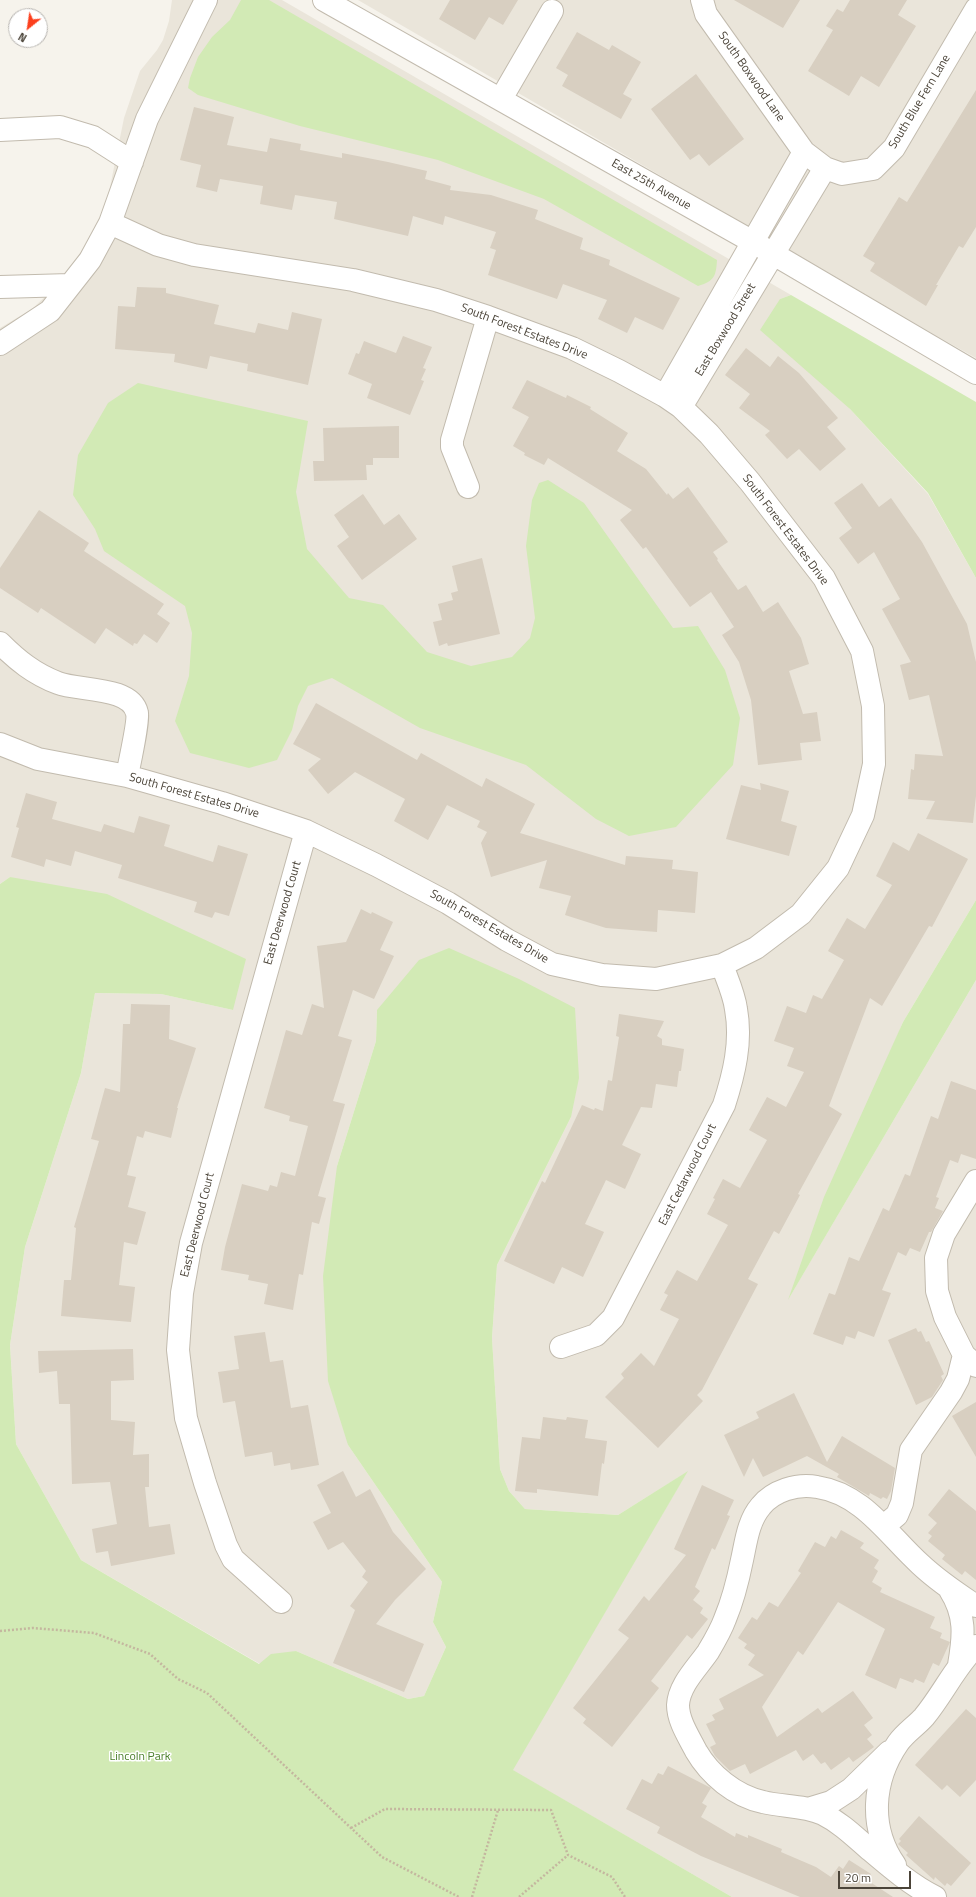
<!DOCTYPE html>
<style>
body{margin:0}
#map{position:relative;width:976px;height:1897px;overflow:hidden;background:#f6f3ec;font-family:"Titillium Web",sans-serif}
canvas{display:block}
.north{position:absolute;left:8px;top:8px;width:40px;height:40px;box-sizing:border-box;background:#fff;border:1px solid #b7b4b0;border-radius:50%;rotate:210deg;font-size:11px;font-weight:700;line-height:16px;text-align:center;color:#4b4439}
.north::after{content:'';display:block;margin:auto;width:14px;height:18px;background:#fc3f1d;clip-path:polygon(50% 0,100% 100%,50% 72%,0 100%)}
.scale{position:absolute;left:838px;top:1871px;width:73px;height:18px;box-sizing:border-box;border:2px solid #4b4439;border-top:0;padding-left:5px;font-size:12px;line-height:14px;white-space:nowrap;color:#4b4439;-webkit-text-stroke:3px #fff;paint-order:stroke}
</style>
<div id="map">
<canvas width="976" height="1897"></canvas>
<div class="north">N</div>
<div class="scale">20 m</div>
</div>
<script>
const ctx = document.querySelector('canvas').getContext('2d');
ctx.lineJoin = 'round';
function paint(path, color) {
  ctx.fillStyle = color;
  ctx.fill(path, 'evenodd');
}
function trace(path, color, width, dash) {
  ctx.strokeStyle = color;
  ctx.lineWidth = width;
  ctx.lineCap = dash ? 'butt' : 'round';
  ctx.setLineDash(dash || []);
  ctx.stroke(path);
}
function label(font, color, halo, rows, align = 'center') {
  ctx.font = font + ' "Titillium Web",sans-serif';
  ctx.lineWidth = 3;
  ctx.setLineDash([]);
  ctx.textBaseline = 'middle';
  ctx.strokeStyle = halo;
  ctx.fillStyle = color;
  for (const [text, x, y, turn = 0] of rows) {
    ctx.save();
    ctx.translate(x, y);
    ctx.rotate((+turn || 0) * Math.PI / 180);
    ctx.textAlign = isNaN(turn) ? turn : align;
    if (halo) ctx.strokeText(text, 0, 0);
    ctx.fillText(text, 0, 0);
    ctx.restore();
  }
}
paint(new Path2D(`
 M 172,0 L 282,0 L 791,295 L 780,299 L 850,409 L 928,494 L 976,578 L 976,900 L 903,1022 L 789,1298 L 976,980 L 976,1897 L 732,1897 L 512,1770 L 687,1472 L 618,1515 L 525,1509 L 509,1491 L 500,1469 L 492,1338 L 497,1265 L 571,1117 L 377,1010 L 376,1041 L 337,1166 L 348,1445 L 442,1582 L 433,1622 L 446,1647 L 424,1696 L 408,1699 L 296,1651 L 260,1664 L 81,1560 L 16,1444 L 10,1345 L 25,1247 L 81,1073 L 95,993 L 161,994 L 233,1010 L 10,877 L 0,884 L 0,328 L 32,309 L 52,290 L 75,261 L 96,228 L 108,197 L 124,118 L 140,71 L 157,50 L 163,40 L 169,21 Z
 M 358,0 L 976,0 L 976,358 L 942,339 Z`), '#eae5da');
paint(new Path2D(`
 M 241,0 L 269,0 L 717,260 C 716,277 714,281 698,286 L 544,199 L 438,160 L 300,126 L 198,95 L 188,88 L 190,78 L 198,57 L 212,37 L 230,20 Z
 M 791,295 L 976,402 L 976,578 L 928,493 L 850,409 L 760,330 L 780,299 Z
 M 138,383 L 308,421 L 296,492 L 307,549 L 349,598 L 383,605 L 427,652 L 471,666 L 512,657 L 530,638 L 535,618 L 526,546 L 532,500 L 539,483 L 548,480 L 584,503 L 673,628 L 698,626 L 725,670 L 740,718 L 733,765 L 676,827 L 629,836 L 596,819 L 526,765 L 420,728 L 332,678 L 308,686 L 298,706 L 292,730 L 277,760 L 249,768 L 190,753 L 175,721 L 189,676 L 192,633 L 185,606 L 104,551 L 95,529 L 73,495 L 78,455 L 108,403 Z
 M 10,877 L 107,894 L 246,959 L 233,1010 L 161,994 L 95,993 L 81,1073 L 25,1247 L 10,1345 L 16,1444 L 81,1560 L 259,1664 L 271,1654 L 296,1651 L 408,1699 L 424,1696 L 446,1647 L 433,1622 L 442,1582 L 348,1445 L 328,1381 L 323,1276 L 337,1166 L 376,1041 L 377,1010 L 419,960 L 449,948 L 519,979 L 575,1008 L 579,1078 L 571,1117 L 497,1265 L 492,1338 L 500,1469 L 509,1491 L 525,1509 L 618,1515 L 688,1471 L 513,1770 L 732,1897 L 0,1897 L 0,884 Z
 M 976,900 L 976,980 L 788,1300 L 824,1197 L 903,1022 Z`), '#d2eab5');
paint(new Path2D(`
 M 450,0 L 518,0 L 503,25 L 489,17 L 475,40 L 439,19 Z
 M 734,0 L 800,0 L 783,28 Z
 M 850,0 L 907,0 L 898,15 L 916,26 L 879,87 L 861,76 L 849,96 L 808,71 L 833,30 L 826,26 L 837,9 L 843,12 Z
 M 577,32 L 609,50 L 612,45 L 641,62 L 623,94 L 632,99 L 621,119 L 562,86 L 568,75 L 556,68 Z
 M 696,74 L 744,139 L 709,166 L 699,154 L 690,160 L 651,109 Z
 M 976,90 L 976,227 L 963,248 L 959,246 L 936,285 L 938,285 L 926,306 L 870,271 L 875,263 L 863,256 L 899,197 L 907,202 Z
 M 194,107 L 234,117 L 227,145 L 267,152 L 270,138 L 301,144 L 300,150 L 342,158 L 342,153 L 388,162 L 427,171 L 425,179 L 451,186 L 450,190 L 491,195 L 538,210 L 535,219 L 583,238 L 580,249 L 610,260 L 609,265 L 680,298 L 663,330 L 635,317 L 627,333 L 598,319 L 607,300 L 563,284 L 557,299 L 488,275 L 496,250 L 490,248 L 496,232 L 445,216 L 443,225 L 413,216 L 408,236 L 334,219 L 337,202 L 295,195 L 292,210 L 260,204 L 263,186 L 220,179 L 217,192 L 196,187 L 201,165 L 180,160 Z
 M 137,287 L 166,288 L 166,293 L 219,305 L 214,324 L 255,333 L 258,323 L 288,330 L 292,312 L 322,319 L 308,385 L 247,371 L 248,364 L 210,356 L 207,369 L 174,362 L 175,354 L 115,349 L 118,306 L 135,307 Z
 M 403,336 L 432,347 L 423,368 L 426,369 L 421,380 L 424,381 L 410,415 L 367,398 L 372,384 L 348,374 L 356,353 L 359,354 L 364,341 L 396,353 Z
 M 746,348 L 770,367 L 778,356 L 799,373 L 838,418 L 827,427 L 846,449 L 820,471 L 799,449 L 787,459 L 765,435 L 770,431 L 739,408 L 750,394 L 725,375 Z
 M 527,380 L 566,398 L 567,395 L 591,407 L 590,409 L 628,433 L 617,451 L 646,469 L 667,495 L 668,493 L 673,499 L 688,487 L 728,542 L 713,552 L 718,559 L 717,560 L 738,590 L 746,585 L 763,612 L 778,602 L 801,638 L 809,664 L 789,671 L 803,714 L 817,712 L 821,741 L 800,743 L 802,760 L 758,765 L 751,700 L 739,662 L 722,635 L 734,627 L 711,592 L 690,607 L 646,547 L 643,549 L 620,520 L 632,510 L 548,458 L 544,465 L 524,455 L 525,453 L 513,446 L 529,417 L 512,408 Z
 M 399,426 L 399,458 L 373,458 L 373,465 L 366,465 L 367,480 L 314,481 L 313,461 L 324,461 L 323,428 Z
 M 862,483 L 879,507 L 891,498 L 922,542 L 967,624 L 976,662 L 976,796 L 973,823 L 926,819 L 935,801 L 908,799 L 911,769 L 914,770 L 915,754 L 943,756 L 929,695 L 909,700 L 900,665 L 911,662 L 882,609 L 900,599 L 874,552 L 858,564 L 839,538 L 852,528 L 834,503 Z
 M 363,494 L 384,525 L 399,514 L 417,539 L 362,580 L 337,546 L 349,537 L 334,515 Z
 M 39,510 L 89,543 L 84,551 L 164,604 L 157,614 L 170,623 L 157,643 L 144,634 L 137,644 L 134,643 L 133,646 L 106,628 L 95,644 L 41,608 L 38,613 L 0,588 L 0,568 Z
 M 482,558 L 500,634 L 448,646 L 447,643 L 439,646 L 433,622 L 442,620 L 438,604 L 453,600 L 451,593 L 458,591 L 452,566 Z
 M 316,703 L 417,760 L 421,753 L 482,787 L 486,778 L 535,804 L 520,833 L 625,865 L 626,856 L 673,860 L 672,869 L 698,872 L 695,913 L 658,910 L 657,932 L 606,928 L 565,915 L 571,896 L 539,888 L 547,860 L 491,877 L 481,843 L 487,832 L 477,827 L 480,821 L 447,805 L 428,840 L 394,821 L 405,799 L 355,772 L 328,794 L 308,770 L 321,759 L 293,744 Z
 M 760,783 L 789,791 L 781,821 L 797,826 L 789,856 L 726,839 L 741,785 L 761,790 Z
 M 26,793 L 57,802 L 52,819 L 101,832 L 104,824 L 134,833 L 139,816 L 170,825 L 164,846 L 213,862 L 218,845 L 248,854 L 229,916 L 215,912 L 212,918 L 194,912 L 197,902 L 118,878 L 122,865 L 75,851 L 71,866 L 46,859 L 44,867 L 11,857 L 19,828 L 16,827 Z
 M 918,833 L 968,859 L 932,927 L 929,926 L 882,1006 L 870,998 L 829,1106 L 842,1114 L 798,1194 L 800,1195 L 779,1234 L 774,1231 L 748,1279 L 758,1284 L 702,1390 L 697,1395 L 703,1401 L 658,1448 L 605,1397 L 624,1378 L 621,1374 L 641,1353 L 654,1366 L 679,1319 L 660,1310 L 668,1295 L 664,1293 L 677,1270 L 697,1281 L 728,1225 L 707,1214 L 715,1199 L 713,1198 L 723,1179 L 740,1188 L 767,1140 L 749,1130 L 767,1097 L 786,1107 L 804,1072 L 787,1066 L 794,1048 L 774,1041 L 787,1006 L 806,1013 L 813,995 L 822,999 L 844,960 L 828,951 L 847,918 L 865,929 L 892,885 L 876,876 L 893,842 L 909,851 Z
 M 361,909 L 371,914 L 372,912 L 393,922 L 380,950 L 394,956 L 374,999 L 353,990 L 338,1036 L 352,1040 L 333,1101 L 345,1104 L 318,1196 L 326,1198 L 319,1224 L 312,1222 L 303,1275 L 299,1274 L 293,1310 L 264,1304 L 268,1284 L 248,1280 L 249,1275 L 221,1270 L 225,1247 L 242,1184 L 268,1191 L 270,1185 L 277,1187 L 281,1172 L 295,1176 L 308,1126 L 289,1121 L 290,1116 L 264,1108 L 286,1030 L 302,1035 L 312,1004 L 324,1008 L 317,946 L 346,942 Z
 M 131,1004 L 170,1005 L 169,1039 L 196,1048 L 177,1108 L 178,1108 L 171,1138 L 145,1131 L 143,1138 L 137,1136 L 127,1175 L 136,1177 L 128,1207 L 146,1212 L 137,1245 L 124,1242 L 119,1285 L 135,1287 L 131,1322 L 61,1316 L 64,1280 L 71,1280 L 76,1228 L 74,1227 L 99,1141 L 91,1139 L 105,1088 L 120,1092 L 123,1024 L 130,1024 Z
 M 619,1014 L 664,1021 L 657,1036 L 662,1039 L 662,1045 L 684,1049 L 681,1071 L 679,1071 L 677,1087 L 656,1084 L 652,1108 L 641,1107 L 622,1145 L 641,1154 L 625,1189 L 606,1180 L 585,1224 L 604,1232 L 583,1277 L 562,1267 L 554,1284 L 504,1261 L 542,1181 L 545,1183 L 582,1105 L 594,1110 L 595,1108 L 603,1111 L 608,1080 L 612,1081 L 619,1037 L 616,1036 Z
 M 951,1081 L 976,1090 L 976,1159 L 961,1154 L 958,1163 L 950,1160 L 936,1197 L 939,1198 L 935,1208 L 943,1211 L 931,1232 L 929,1232 L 920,1252 L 910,1248 L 906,1256 L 898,1252 L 882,1290 L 891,1293 L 874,1337 L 858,1331 L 855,1339 L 846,1336 L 843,1345 L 813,1334 L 829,1293 L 835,1295 L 849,1257 L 859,1261 L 883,1208 L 889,1211 L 905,1174 L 910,1176 L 931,1116 L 938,1119 Z
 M 916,1328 L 918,1332 L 921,1331 L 926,1342 L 929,1341 L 944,1374 L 941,1376 L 943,1380 L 932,1397 L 916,1405 L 888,1340 Z
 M 265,1332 L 270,1362 L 283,1360 L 291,1408 L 308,1405 L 319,1465 L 291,1470 L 290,1463 L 274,1466 L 272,1452 L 245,1457 L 235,1401 L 223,1403 L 218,1372 L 239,1369 L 234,1336 Z
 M 133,1349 L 134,1380 L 111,1381 L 111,1420 L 135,1422 L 133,1455 L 149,1454 L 149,1487 L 145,1487 L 149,1527 L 170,1524 L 175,1554 L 111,1566 L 108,1551 L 96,1553 L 92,1529 L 117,1524 L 110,1482 L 72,1484 L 70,1404 L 59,1404 L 57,1371 L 39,1373 L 38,1351 Z
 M 794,1393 L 827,1462 L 842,1436 L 895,1468 L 891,1491 L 887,1499 L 883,1497 L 881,1499 L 870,1493 L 869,1496 L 837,1477 L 839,1474 L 807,1456 L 763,1477 L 753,1458 L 744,1477 L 724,1435 L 759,1418 L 756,1412 Z
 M 976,1402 L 976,1457 L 952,1416 Z
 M 543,1417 L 566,1420 L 567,1417 L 588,1420 L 585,1438 L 607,1441 L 604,1464 L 602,1463 L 598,1496 L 537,1489 L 537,1493 L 515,1491 L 522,1437 L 540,1439 Z
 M 343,1471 L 356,1497 L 370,1489 L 393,1532 L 426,1569 L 395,1600 L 376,1624 L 424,1644 L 404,1692 L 333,1663 L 355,1610 L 350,1606 L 368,1582 L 362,1577 L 366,1571 L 343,1542 L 328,1550 L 313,1522 L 331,1513 L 317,1485 Z
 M 702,1485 L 734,1500 L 727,1515 L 730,1516 L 715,1550 L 712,1548 L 695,1587 L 700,1591 L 693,1600 L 703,1608 L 700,1613 L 708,1619 L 692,1639 L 687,1635 L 651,1681 L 659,1688 L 612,1747 L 583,1723 L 586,1719 L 573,1708 L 629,1638 L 618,1630 L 644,1596 L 649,1601 L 686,1555 L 674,1549 Z
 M 949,1489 L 976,1511 L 976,1580 L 965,1571 L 962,1575 L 942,1559 L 945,1555 L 928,1541 L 932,1536 L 928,1533 L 937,1523 L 928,1515 Z
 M 841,1530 L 864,1543 L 860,1548 L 879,1560 L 874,1568 L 878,1571 L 872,1582 L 882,1588 L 880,1592 L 935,1617 L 930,1628 L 942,1633 L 940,1638 L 950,1642 L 939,1666 L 933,1663 L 924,1683 L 915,1679 L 913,1683 L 900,1678 L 896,1689 L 865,1675 L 885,1629 L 838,1602 L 803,1655 L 798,1651 L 762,1707 L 777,1737 L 818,1708 L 822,1713 L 853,1691 L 873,1718 L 864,1725 L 872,1735 L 867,1739 L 874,1747 L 853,1762 L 849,1757 L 831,1770 L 825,1762 L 821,1764 L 813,1754 L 803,1761 L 796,1750 L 750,1774 L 745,1764 L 730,1771 L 715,1756 L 710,1747 L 716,1744 L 706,1724 L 715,1720 L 712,1715 L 724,1709 L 719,1699 L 764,1675 L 748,1665 L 755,1655 L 744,1648 L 747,1644 L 738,1638 L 752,1617 L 757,1620 L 769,1602 L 778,1607 L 801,1573 L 798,1571 L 815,1542 L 825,1547 L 831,1536 L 836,1539 Z
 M 966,1709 L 976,1718 L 976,1780 L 960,1797 L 947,1785 L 942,1790 L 915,1765 Z
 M 668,1766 L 711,1788 L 702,1803 L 707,1806 L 701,1817 L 735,1837 L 736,1833 L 748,1838 L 748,1835 L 782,1849 L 781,1852 L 816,1867 L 831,1877 L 839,1866 L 843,1869 L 849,1860 L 871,1874 L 867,1880 L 893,1897 L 800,1897 L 701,1856 L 657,1833 L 660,1827 L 626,1809 L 642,1779 L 652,1784 L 658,1773 L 663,1775 Z
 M 919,1816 L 971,1863 L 951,1886 L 947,1883 L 945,1886 L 935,1877 L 934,1880 L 906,1855 L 908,1853 L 898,1844 L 901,1841 L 899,1839 Z`), '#d8cfc1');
const minor = new Path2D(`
 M 324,0 L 753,242 L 976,373
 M 702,0 L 706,14 L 804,152 L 825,168 L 842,174 L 873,169 L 894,148 L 976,9
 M 501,99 L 552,11
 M 0,130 L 60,127 L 93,137 L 132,162
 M 110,223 L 147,119 L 206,0
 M 0,287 L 70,285
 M 0,344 L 50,311 L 90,260 L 110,223 L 158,245 L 194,255 L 353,280 L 436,300 L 488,317 L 572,348 L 619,371 L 665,396 L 681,407 L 709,434 L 750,482 L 824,578 L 862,651 L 873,706 L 874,764 L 863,815 L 838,868 L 801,914 L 756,948 L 722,965 L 656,979 L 602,975 L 552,964 L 507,940 L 448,903 L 376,865 L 306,831 L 222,803 L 127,776 L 38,759 L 0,744
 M 665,396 L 804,152
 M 681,407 L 825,168
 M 468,487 L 452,447 L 452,440 L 488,317
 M 0,643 C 17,660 34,674 58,683 C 78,691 131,686 137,713 C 139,721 129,765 127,776
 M 976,1181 L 944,1234 L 936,1258 L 937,1291 L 945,1317 L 964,1355 L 976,1366
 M 561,1347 L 596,1335 L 613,1318 L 724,1105 C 734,1074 742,1042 736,1009 C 734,994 727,979 722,965
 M 884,1526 L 897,1515 L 902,1503 L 911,1450 L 951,1392 L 958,1379 L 964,1355
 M 950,1590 C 966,1615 964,1636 959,1665
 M 281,1602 L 233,1559 L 226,1545 L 205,1483 L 186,1418 L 178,1350 L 182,1293 L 191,1243 L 306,831
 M 808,1809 L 831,1802 L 851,1789 L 889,1752
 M 895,1865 C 869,1828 872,1781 898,1743 C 905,1733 916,1726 924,1717 C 943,1694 955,1667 976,1646
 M 935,1897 C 911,1885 889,1866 869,1849 C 854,1836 841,1823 823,1814 C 804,1805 782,1807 763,1802 C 735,1796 710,1775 696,1751 C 689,1737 678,1721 678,1705 C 679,1685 697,1668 708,1652 C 714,1642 721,1630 725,1619 C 733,1600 738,1580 742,1560 C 746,1542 748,1521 761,1506 C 773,1491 797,1483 817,1487 C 863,1494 888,1535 920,1564 C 937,1580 956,1593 976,1606`);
trace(minor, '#c2bbae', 24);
trace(new Path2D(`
 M 0,1631 L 33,1628 L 94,1633 L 150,1654 L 178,1679 L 207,1693 L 382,1857 L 459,1897
 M 351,1828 L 385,1809 L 551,1810 L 568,1855 L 612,1877 L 625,1897
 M 472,1897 L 498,1810
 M 519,1897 L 568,1855`), '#c4b79f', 2.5, [2, 2]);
trace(minor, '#fff', 22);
label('12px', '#4b4439', '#fff', [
 ["South Boxwood Lane",751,77,55],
 ["South Blue Fern Lane",920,102,-59],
 ["East 25th Avenue",651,185,30],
 ["East Boxwood Street",726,330,-59],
 ["South Forest Estates Drive",524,332,21],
 ["South Forest Estates Drive",785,530,53],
 ["South Forest Estates Drive",194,796,16],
 ["East Deerwood Court",283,913,-74],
 ["South Forest Estates Drive",489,927,30],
 ["East Cedarwood Court",688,1175,-63],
 ["East Deerwood Court",198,1225,-76]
]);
label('12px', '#4a7f2a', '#fff', [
 ["Lincoln Park",140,1757]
]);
</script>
